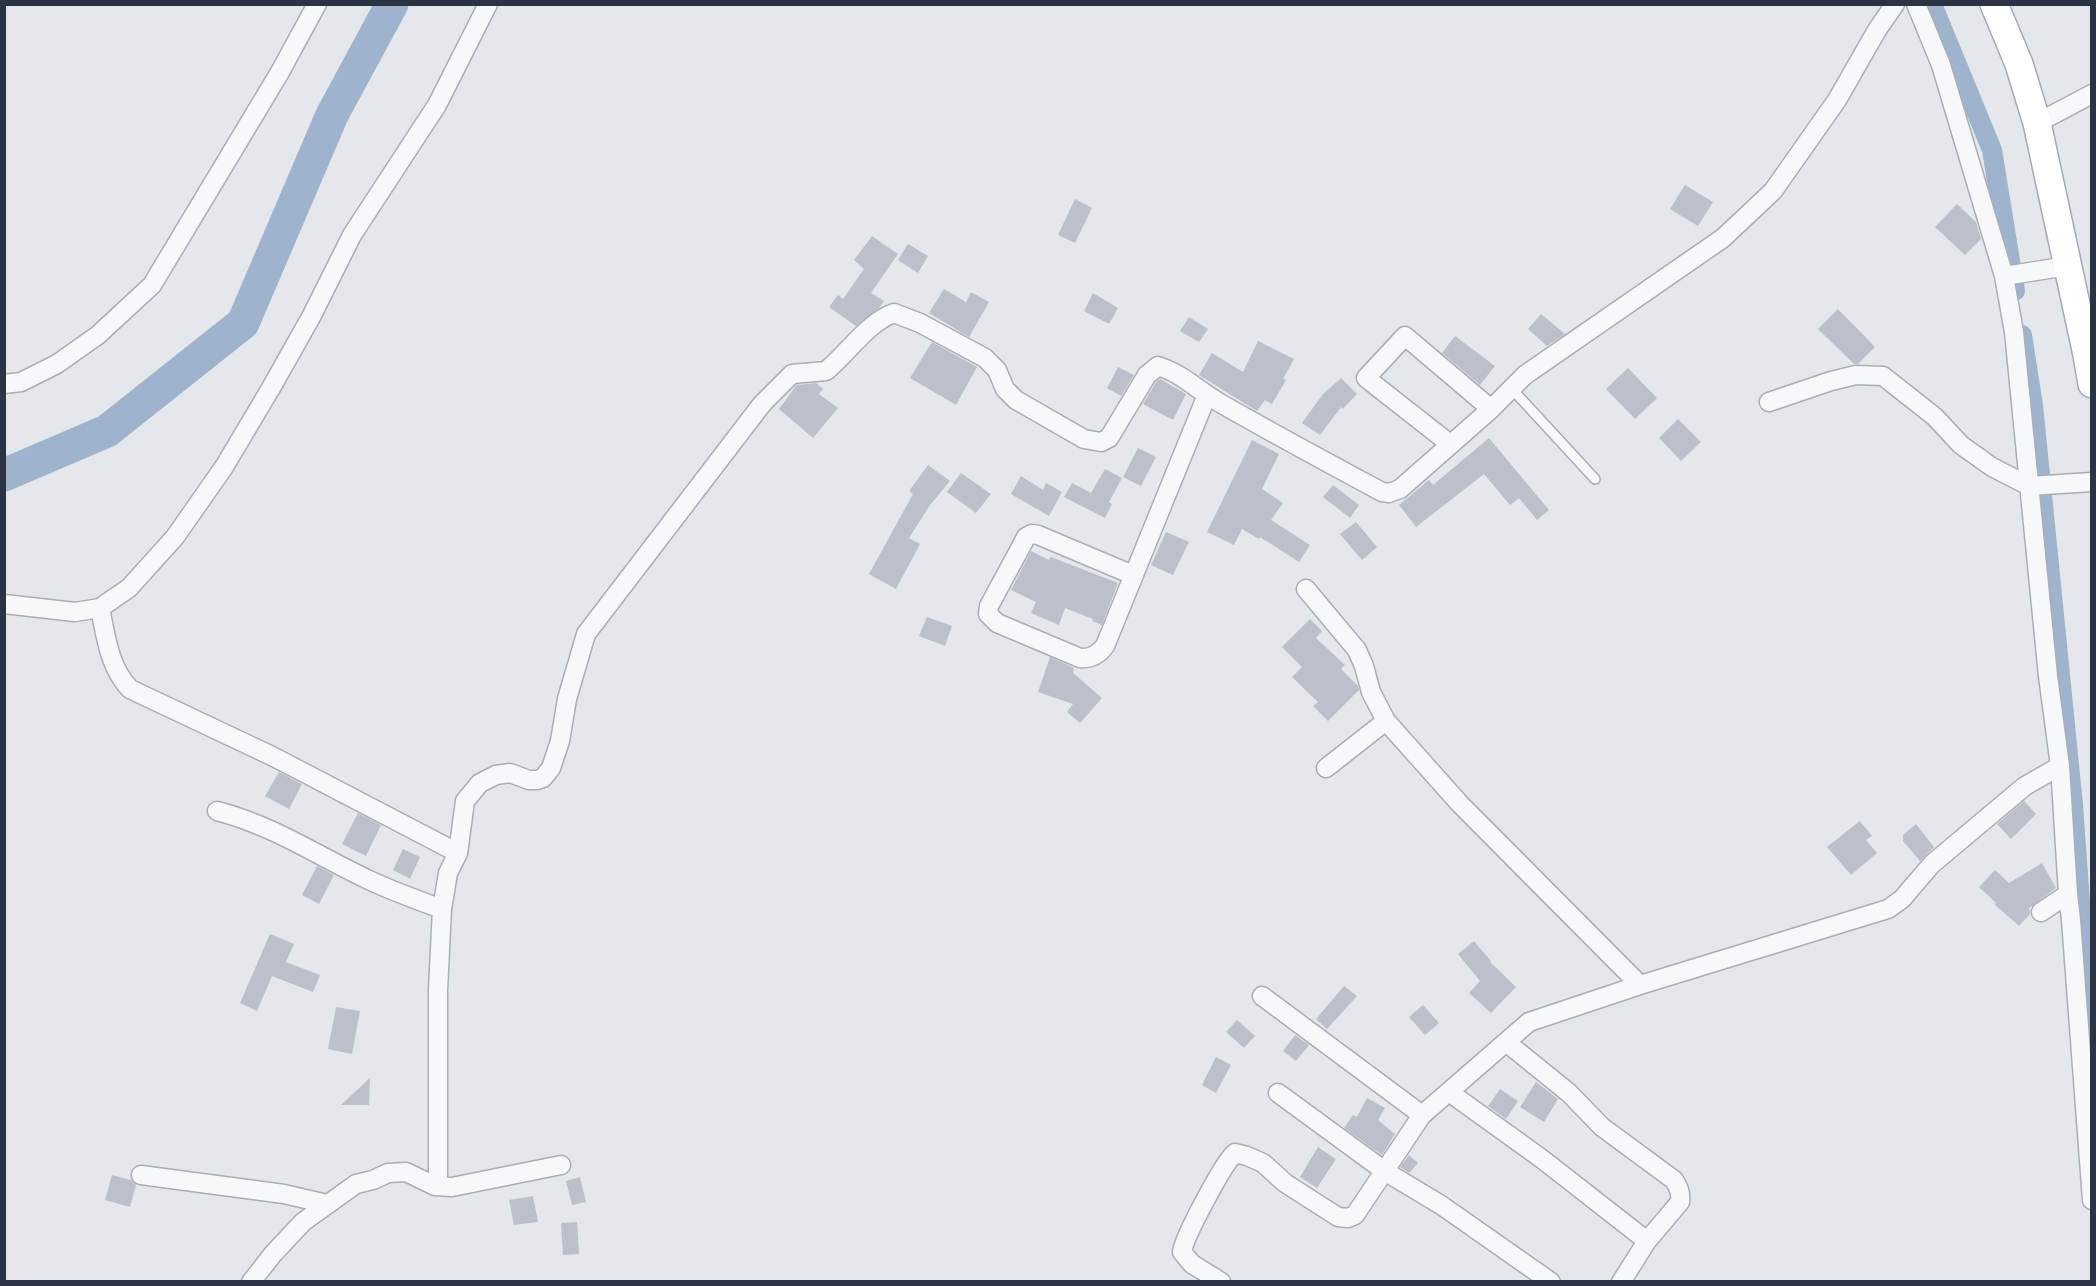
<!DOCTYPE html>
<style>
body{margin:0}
#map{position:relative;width:2096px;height:1286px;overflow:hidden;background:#e4e7ec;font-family:"Alegreya Sans",sans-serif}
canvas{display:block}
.frame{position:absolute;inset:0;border:6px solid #2b3445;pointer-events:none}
</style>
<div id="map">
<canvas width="2096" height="1286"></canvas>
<div class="frame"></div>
</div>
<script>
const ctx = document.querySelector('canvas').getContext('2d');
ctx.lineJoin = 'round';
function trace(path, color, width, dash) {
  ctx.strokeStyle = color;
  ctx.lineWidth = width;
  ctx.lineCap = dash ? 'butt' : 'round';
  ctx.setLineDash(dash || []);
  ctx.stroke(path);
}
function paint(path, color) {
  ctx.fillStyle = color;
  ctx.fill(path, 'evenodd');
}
trace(new Path2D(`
 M 1932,4 L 1992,150 L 2015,291
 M 2022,335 L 2033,405 L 2073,805 L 2092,1069`), '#9fb4cc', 20);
trace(new Path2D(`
 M 4,475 L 107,431 L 243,323 L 332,115 L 392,4`), '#9fb4cc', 33);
paint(new Path2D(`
 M 1685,185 L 1713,202 L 1698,226 L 1670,209 Z
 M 1075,199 L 1092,208 L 1075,243 L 1058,235 Z
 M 1957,204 L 1976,222 L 1981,239 L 1965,255 L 1935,227 Z
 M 872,236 L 898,254 L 871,293 L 884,301 L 879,308 L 856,326 L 829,307 L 838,295 L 843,299 L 864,269 L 854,260 Z
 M 908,244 L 928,256 L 918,273 L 898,260 Z
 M 944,289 L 966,302 L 971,292 L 989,302 L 969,337 L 929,313 Z
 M 1093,293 L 1118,308 L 1109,324 L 1084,311 Z
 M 1838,309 L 1875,347 L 1858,364 L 1854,364 L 1818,329 Z
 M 1541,314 L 1565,334 L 1547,346 L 1528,329 Z
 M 1189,317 L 1208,329 L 1199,342 L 1180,331 Z
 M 1455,336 L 1495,366 L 1480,385 L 1442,353 Z
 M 1258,341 L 1294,359 L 1283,379 L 1286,380 L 1272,404 L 1265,400 L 1257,411 L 1199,375 L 1212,353 L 1243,372 Z
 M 932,342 L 977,367 L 956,405 L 910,378 Z
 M 1118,367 L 1134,375 L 1121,396 L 1107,388 Z
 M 1628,368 L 1657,398 L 1635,419 L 1606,389 Z
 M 1341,378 L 1357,394 L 1343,409 L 1341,407 L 1320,435 L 1302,423 L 1323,394 Z
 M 1160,379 L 1186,394 L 1173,420 L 1143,404 L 1156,382 Z
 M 816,383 L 823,389 L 819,394 L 838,408 L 813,438 L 779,409 L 797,385 Z
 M 1678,419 L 1701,442 L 1681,461 L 1659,438 Z
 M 1489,438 L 1549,510 L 1537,520 L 1519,498 L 1510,505 L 1484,474 L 1416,527 L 1399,505 L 1429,480 L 1433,485 Z
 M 1252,440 L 1279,454 L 1262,489 L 1283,503 L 1271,520 L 1310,545 L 1299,562 L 1260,537 L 1259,539 L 1242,529 L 1234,545 L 1207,532 Z
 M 1138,448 L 1156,457 L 1141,486 L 1123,477 Z
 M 928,465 L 950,481 L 930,505 L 909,538 L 920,544 L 896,589 L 869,574 L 913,494 L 909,491 Z
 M 1105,469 L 1122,478 L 1109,502 L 1112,504 L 1105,518 L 1064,497 L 1072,483 L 1091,493 Z
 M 961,473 L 991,494 L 976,513 L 947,492 Z
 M 1021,476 L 1043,490 L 1046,483 L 1062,492 L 1049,516 L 1011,494 Z
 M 1333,485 L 1359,505 L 1350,518 L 1323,497 Z
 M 1356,522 L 1377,547 L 1362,560 L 1340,534 Z
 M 1166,532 L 1189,542 L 1173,575 L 1151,565 Z
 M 1031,551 L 1049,560 L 1051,557 L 1118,583 L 1102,625 L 1092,621 L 1093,619 L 1065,608 L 1059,625 L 1031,613 L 1036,602 L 1011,590 Z
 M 927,617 L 952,626 L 945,646 L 919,636 Z
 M 1310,619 L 1322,631 L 1316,638 L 1345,665 L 1341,669 L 1358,686 L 1359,690 L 1328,721 L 1313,706 L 1318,702 L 1292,677 L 1302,667 L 1282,647 Z
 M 1050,657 L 1074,668 L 1073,673 L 1102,698 L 1080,723 L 1067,712 L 1073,704 L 1038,692 Z
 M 279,772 L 302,784 L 289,809 L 265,796 Z
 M 2024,801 L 2036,814 L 2011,839 L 1997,824 Z
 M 358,813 L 381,825 L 366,856 L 342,844 Z
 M 1860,821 L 1872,836 L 1866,840 L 1877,853 L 1851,875 L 1827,847 Z
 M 1916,824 L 1934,847 L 1920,861 L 1903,841 L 1903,835 Z
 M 403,849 L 420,857 L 410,879 L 393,870 Z
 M 2042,863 L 2056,888 L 2029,908 L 2030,914 L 2019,926 L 1994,904 L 1996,903 L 1979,887 L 1995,870 L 2009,883 Z
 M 317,866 L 334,875 L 319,904 L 302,895 Z
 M 270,934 L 294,944 L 286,962 L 320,975 L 313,992 L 272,976 L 257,1011 L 240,1003 Z
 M 1474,941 L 1491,961 L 1490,962 L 1516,987 L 1491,1013 L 1469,993 L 1480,981 L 1458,954 Z
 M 1344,986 L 1357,996 L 1327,1029 L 1316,1019 Z
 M 1423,1005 L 1439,1023 L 1425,1035 L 1409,1017 Z
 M 336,1007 L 360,1011 L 352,1054 L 328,1049 Z
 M 1237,1020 L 1255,1036 L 1244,1048 L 1226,1032 Z
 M 1295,1035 L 1309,1045 L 1296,1061 L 1283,1051 Z
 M 1216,1057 L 1231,1065 L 1216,1093 L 1202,1085 Z
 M 370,1078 L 369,1105 L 341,1105 Z
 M 1536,1082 L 1558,1099 L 1544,1122 L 1520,1107 Z
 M 1500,1089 L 1518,1101 L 1506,1119 L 1488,1106 Z
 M 1367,1098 L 1385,1108 L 1378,1120 L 1395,1134 L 1382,1155 L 1344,1128 L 1353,1115 L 1357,1117 Z
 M 1318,1147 L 1336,1159 L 1317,1188 L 1300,1177 Z
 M 1409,1155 L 1418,1163 L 1409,1173 L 1400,1167 Z
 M 112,1175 L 131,1180 L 136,1185 L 130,1207 L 105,1200 Z
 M 580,1177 L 586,1202 L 572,1205 L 566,1181 Z
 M 533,1196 L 538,1222 L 514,1225 L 509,1200 Z
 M 577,1222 L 579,1254 L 563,1255 L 561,1223 Z`), '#bbc0ca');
const lane = new Path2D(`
 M 1512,389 L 1595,479`);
const street = new Path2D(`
 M 1916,4 L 1941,65 L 2004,276 L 2014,332 L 2048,676 L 2060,766 L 2068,894 L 2071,920 L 2092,1200
 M 2037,123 L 2092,94
 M 2004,276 L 2068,266
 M 4,384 L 21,382 L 57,364 L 98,335 L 152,285 L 280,72 L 317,4
 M 1769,402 L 1831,381 L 1856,375 L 1883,376 L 1935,417 L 1961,445 L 1992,467 L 2029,486 L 2092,482
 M 1450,444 L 1366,378 L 1405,336 L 1491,409
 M 1133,575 L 1038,535 L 1032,534 L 1026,537 L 1023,543 L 989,606 L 988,614 L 997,623 L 1080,658 C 1091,659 1099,654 1105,646 L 1207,395
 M 1306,589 L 1357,650 L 1364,666 L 1371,692 L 1386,721 L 1460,804 L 1640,985
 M 4,604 L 75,612 L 100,608 L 129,588 L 175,537 L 224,467 L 271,388 L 311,317 L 352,235 L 437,105 L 488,4
 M 100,608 C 106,637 109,667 130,689 L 274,757 L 458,853
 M 1326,768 L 1386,721
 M 217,811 C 272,825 318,856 369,880 C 392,891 417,900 442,909
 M 2041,912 L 2068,894
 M 1262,996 L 1422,1115
 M 1506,1042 L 1569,1093 L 1602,1127 L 1674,1180 C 1679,1188 1681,1193 1680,1202 L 1647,1241 L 1621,1282
 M 1449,1092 L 1542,1159 L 1647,1241
 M 1278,1093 L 1386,1172 L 1441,1205 L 1551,1282
 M 141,1175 L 284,1194 L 327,1204
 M 435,1186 L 452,1187 L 561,1165
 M 251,1282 L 273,1254 L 303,1222 L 356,1184 L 373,1180 L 388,1173 L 406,1172 L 435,1186 L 438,1178 L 438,990 L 442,909 L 448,873 L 458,853 L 465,801 L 480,783 L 496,775 L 510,773 L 529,780 L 537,780 L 543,778 L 551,768 L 560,741 L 567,699 L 586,634 L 762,404 L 792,374 L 826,371 C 847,354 868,322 894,313 L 920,323 L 985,358 L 997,370 L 1005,389 L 1016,400 L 1084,439 L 1101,442 L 1109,438 L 1147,375 L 1158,366 C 1181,373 1199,391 1220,403 C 1274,434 1328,463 1382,492 L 1389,493 L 1400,489 L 1491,409 L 1525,375 L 1723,238 L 1773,191 L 1837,100 L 1877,30 L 1895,4
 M 1221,1282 L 1192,1264 L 1182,1252 C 1184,1237 1224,1162 1235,1153 L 1247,1156 L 1263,1163 L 1285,1183 L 1338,1217 L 1348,1218 L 1355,1215 L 1422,1115 L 1529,1022 L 1640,985 L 1888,909 L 1902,899 L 1932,864 L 2025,786 L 2060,766`);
const primary = new Path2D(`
 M 1994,4 L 2019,64 L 2037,123 L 2087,355 L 2092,384`);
trace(lane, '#a9aeb7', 12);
trace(street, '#a9aeb7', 21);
trace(primary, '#a3abb8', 30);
trace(lane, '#f7f8fa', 9);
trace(street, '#f7f8fa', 18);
trace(primary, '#fff', 27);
</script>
